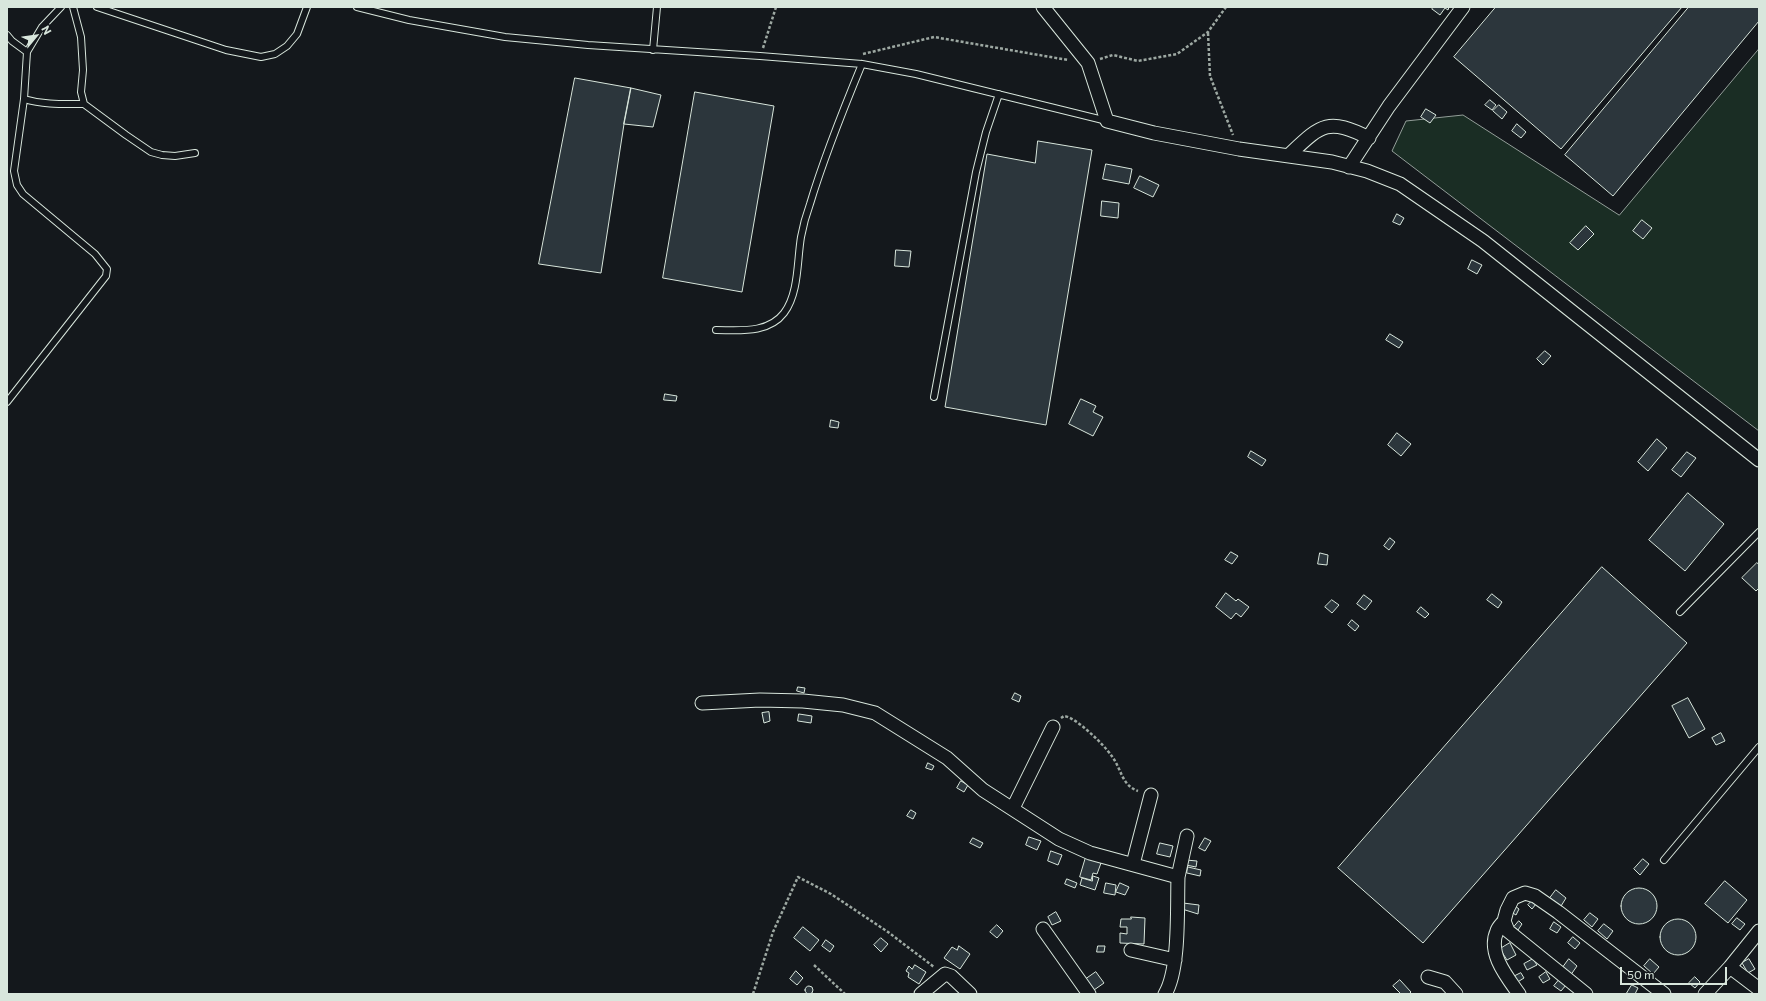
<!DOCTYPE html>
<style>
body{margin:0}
#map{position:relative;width:1766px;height:1001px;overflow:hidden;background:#14181c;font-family:Commissioner,sans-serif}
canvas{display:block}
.frame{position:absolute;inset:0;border:8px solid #d8e6dc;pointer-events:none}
.north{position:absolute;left:16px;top:16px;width:40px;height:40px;-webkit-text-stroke:3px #14181c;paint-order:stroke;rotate:61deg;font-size:11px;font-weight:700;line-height:16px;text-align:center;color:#d8e6dc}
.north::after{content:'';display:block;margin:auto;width:14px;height:18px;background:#d8e6dc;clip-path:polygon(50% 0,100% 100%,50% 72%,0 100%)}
.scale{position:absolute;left:1620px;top:967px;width:107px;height:18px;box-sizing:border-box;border:2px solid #d8e6dc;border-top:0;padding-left:5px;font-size:12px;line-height:14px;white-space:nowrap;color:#d8e6dc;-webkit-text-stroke:3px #14181c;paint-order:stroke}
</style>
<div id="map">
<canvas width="1766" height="1001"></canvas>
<div class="frame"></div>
<div class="north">N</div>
<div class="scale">50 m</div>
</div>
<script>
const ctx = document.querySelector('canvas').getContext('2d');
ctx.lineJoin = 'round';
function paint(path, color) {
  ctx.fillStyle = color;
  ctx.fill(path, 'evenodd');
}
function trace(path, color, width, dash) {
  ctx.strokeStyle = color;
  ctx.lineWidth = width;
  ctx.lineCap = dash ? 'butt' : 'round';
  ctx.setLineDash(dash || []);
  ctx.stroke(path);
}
const green = new Path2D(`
 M 1759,49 L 1759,431 L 1392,151 L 1406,121 L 1463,115 L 1619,215 Z`);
paint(green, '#1a2d24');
trace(green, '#939e99', 1);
const building = new Path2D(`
 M 1434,7 L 1449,7 L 1448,10 L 1445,8 L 1440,15 L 1432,9 Z
 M 1496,7 L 1682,7 L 1561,149 L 1454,57 Z
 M 1689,7 L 1759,7 L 1759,21 L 1613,196 L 1565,155 Z
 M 575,78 L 631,88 L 624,124 L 601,273 L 539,264 Z
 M 631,88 L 661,95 L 653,127 L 624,124 Z
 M 695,92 L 774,106 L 742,292 L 663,278 Z
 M 1490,100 L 1496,105 L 1492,110 L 1485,105 Z
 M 1499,105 L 1507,112 L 1502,119 L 1493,111 Z
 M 1426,109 L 1436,115 L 1430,123 L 1421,117 Z
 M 1517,124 L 1526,132 L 1521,138 L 1512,131 Z
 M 1038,141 L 1092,150 L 1046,425 L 945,407 L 987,154 L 1035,163 Z
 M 1106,164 L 1132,169 L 1129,184 L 1103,179 Z
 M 1140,176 L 1159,185 L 1153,197 L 1134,188 Z
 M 1102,201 L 1119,203 L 1118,218 L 1101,216 Z
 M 1397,214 L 1404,218 L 1400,225 L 1393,222 Z
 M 1642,220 L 1652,228 L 1643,239 L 1633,231 Z
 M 1586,226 L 1594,234 L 1578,250 L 1570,243 Z
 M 896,250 L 911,251 L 909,267 L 895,266 Z
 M 1472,260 L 1482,265 L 1477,274 L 1468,269 Z
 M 1390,334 L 1403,342 L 1399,348 L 1386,340 Z
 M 1545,351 L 1551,356 L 1543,365 L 1537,359 Z
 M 665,394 L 677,396 L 676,401 L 664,400 Z
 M 1081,399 L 1096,406 L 1093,412 L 1103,417 L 1093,436 L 1069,424 Z
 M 831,420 L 839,422 L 838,428 L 830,427 Z
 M 1397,433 L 1411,444 L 1401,456 L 1388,445 Z
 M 1657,439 L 1667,448 L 1648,471 L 1638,462 Z
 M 1251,451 L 1266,460 L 1262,466 L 1248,457 Z
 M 1687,452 L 1696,458 L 1681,477 L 1672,470 Z
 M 1688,493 L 1724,524 L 1685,571 L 1649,540 Z
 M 1390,538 L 1395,542 L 1389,550 L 1384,546 Z
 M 1231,552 L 1238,556 L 1232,564 L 1225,560 Z
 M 1320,553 L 1328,555 L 1327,565 L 1318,564 Z
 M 1757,563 L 1759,564 L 1759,588 L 1756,591 L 1742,578 Z
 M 1602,567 L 1687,643 L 1423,943 L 1338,868 Z
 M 1226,593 L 1236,601 L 1238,599 L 1249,607 L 1241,617 L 1236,613 L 1231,619 L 1216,607 Z
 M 1492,594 L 1502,602 L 1498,608 L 1487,600 Z
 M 1364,595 L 1372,601 L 1365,610 L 1357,604 Z
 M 1332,600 L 1339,605 L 1332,613 L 1325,607 Z
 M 1421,607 L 1429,614 L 1425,618 L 1417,612 Z
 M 1352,620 L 1359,626 L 1355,631 L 1348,625 Z
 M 798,687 L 805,688 L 804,693 L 797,691 Z
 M 1015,693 L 1021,696 L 1019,702 L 1012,699 Z
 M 1688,698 L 1705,729 L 1689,738 L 1672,706 Z
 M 769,712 L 770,721 L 764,723 L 762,713 Z
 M 799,714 L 812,716 L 811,723 L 798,721 Z
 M 1721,733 L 1725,741 L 1716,745 L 1712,738 Z
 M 928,763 L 934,766 L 932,770 L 926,768 Z
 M 961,781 L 968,785 L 964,792 L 957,788 Z
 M 911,810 L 916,813 L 913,819 L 907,816 Z
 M 1029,837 L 1041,841 L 1037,850 L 1026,845 Z
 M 973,838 L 983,843 L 980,848 L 970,843 Z
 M 1205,838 L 1211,841 L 1205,851 L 1199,848 Z
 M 1160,843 L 1173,846 L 1170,857 L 1157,854 Z
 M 1051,851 L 1062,855 L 1058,865 L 1048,861 Z
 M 1086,857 L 1101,863 L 1097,874 L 1093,873 L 1091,880 L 1080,877 Z
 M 1643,859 L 1649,864 L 1640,875 L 1634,869 Z
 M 1186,860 L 1197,861 L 1196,867 L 1186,865 Z
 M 1188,867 L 1201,870 L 1200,876 L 1187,873 Z
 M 1093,876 L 1099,878 L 1095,890 L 1080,885 L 1082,878 L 1092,881 Z
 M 1067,879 L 1077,883 L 1075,888 L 1065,884 Z
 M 1725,881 L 1747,900 L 1728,923 L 1705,904 Z
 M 1106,883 L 1116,885 L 1115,895 L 1104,893 Z
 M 1120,883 L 1129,887 L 1125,895 L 1116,892 Z
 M1621 906a18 18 0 1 1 36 0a18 18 0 1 1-36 0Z
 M 1556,890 L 1566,898 L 1561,906 L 1550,898 Z
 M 1532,901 L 1536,904 L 1532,909 L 1528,905 Z
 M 1183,903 L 1199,905 L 1198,914 L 1182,909 Z
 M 1515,906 L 1519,909 L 1516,915 L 1511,912 Z
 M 1056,912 L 1061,921 L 1052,925 L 1048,917 Z
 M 1590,913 L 1598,919 L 1592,927 L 1584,920 Z
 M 1131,917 L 1145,918 L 1144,944 L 1120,943 L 1120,933 L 1127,934 L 1127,927 L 1120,927 L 1121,919 L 1131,919 Z
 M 1737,918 L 1745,924 L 1740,930 L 1732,924 Z
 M1660 937a18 18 0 1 1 36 0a18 18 0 1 1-36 0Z
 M 1519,921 L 1522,924 L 1518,930 L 1514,927 Z
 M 1554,922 L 1561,927 L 1557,933 L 1550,929 Z
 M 1604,924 L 1613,931 L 1607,939 L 1598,931 Z
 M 997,925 L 1003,931 L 997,938 L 990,932 Z
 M 803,927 L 819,940 L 810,951 L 794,938 Z
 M 1573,937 L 1580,943 L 1575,949 L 1568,943 Z
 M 881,938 L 888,944 L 881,952 L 874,945 Z
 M 826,940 L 834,946 L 830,952 L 822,946 Z
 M 1510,943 L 1516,955 L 1507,960 L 1500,949 Z
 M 959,946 L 970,954 L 960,969 L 944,958 L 952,947 L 957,950 Z
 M 1098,946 L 1105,946 L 1104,952 L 1097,952 Z
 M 1533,959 L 1537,965 L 1527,970 L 1524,964 Z
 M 1569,959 L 1577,966 L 1570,976 L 1561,970 Z
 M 1650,959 L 1659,967 L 1653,974 L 1644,966 Z
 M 1749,959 L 1755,969 L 1748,973 L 1742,963 Z
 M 915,965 L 926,972 L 919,984 L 908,977 L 909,973 L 906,971 L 909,966 L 912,969 Z
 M 796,971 L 803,978 L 797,985 L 790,979 Z
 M 1096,972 L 1104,983 L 1094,990 L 1086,979 Z
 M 1546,972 L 1550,979 L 1543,983 L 1539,977 Z
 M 1521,973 L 1524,978 L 1516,983 L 1513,977 Z
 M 1695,977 L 1700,982 L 1695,988 L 1689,983 Z
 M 1400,980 L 1411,992 L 1409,994 L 1401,994 L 1393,986 Z
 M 1559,980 L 1566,985 L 1561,991 L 1554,986 Z
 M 1632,985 L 1638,988 L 1635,994 L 1629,994 L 1627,993 Z
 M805 990a4 4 0 1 1 8 0a4 4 0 1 1-8 0Z`);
paint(building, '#2c363c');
trace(building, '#d8e6dc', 1);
const lane = new Path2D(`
 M 73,7 L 81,37 L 83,70 L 81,92 L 84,104 L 126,135 L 151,152 L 162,155 L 175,156 L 195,153
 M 97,7 L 226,50 L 261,57 L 275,54 L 287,46 L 297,34 L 307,7
 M 357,7 L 409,20 L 505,37 L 588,45 L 760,56 L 862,64 L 916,74 L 1107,121
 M 7,35 L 12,41 L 27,52
 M 653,50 L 657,7
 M 24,99 C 44,105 63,104 84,104
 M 716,330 C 739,330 768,334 784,313 C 799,293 797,261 801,237 C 803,226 806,215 810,204 C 824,157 843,110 862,64
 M 934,397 L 976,172 L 986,132 L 999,94
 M 7,402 L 106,276 L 107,269 L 95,254 L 23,194 L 17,185 L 14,171 L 24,99 L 27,52 L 42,27 L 61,7
 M 1680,612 L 1759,532
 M 1664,860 L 1759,747`);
const street = new Path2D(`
 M 1043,7 L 1088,63 L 1107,121 L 1154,133 L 1239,149 L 1332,162 L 1367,171 L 1400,184 L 1483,241 L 1759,460
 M 1289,155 C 1321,125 1327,117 1369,138
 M 1349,167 L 1389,106 L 1463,7
 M 702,703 L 760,700 L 803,701 L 843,705 L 875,713 L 947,758 L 983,790 L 1059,839 L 1090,853 L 1178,877 C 1177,908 1180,969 1165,994
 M 1013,808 L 1053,727
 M 1133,864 L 1151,795
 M 1178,877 L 1187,836
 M 1504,921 C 1502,924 1498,927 1497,931 C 1487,953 1507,977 1519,994
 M 1043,929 L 1089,994
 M 1131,950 L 1175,960
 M 1730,967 L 1759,989
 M 1428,977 L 1445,982 L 1456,994
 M 921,994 L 945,974 L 951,976 L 970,994
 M 1586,994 L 1508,931 L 1504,921 L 1507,910 L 1513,898 L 1525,893 L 1535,896 L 1558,912 L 1664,994
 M 1705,994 L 1730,967 L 1759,931`);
trace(lane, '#d8e6dc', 8);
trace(street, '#d8e6dc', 15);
trace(new Path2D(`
 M 1208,33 L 1210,76 L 1233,135
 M 763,48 L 776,7
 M 863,54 L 934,37 L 1068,60
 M 1100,59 L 1113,55 L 1138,61 L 1177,54 L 1208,32 L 1226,7
 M 1061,718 L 1064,716 C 1076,717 1104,745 1111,755 C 1122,769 1121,785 1138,791
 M 814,965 L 845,994
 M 753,994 L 773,932 L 798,877 L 831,894 L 888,932 L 934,967`), '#9da8a2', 2.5, [3, 2]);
trace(lane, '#14181c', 6);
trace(street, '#14181c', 13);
</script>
